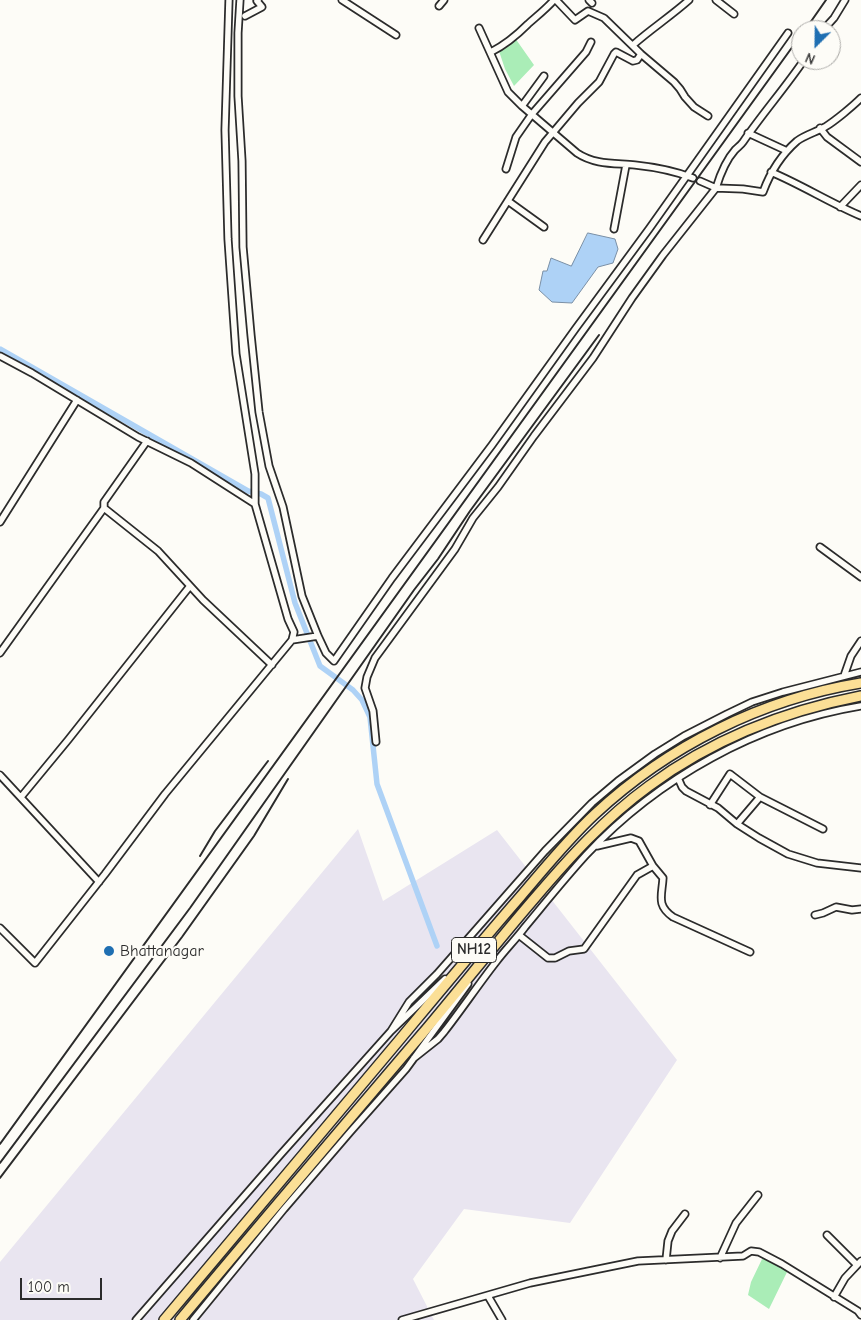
<!DOCTYPE html>
<style>
body{margin:0}
#map{position:relative;width:861px;height:1320px;overflow:hidden;background:#fdfcf7;font-family:"Comic Neue",sans-serif}
canvas{display:block}
.north{position:absolute;left:791px;top:20px;width:50px;height:50px;box-sizing:border-box;background:#fdfcf7;border:1px solid #a9a8a5;border-radius:50%;rotate:203deg;font-size:14px;font-weight:700;line-height:20px;text-align:center;color:#2b2b2b}
.north::after{content:'';display:block;margin:auto;width:18px;height:22px;background:#1f6fb2;clip-path:polygon(50% 0,100% 100%,50% 72%,0 100%)}
.scale{position:absolute;left:20px;top:1278px;width:82px;height:22px;box-sizing:border-box;border:2px solid #2b2b2b;border-top:0;padding-left:6px;font-size:15px;line-height:18px;white-space:nowrap;color:#2b2b2b;-webkit-text-stroke:4px #fdfcf7;paint-order:stroke}
</style>
<div id="map">
<canvas width="861" height="1320"></canvas>
<div class="north">N</div>
<div class="scale">100 m</div>
</div>
<script>
const ctx = document.querySelector('canvas').getContext('2d');
ctx.lineJoin = 'round';
function paint(path, color) {
  ctx.fillStyle = color;
  ctx.fill(path, 'evenodd');
}
function trace(path, color, width, dash) {
  ctx.strokeStyle = color;
  ctx.lineWidth = width;
  ctx.lineCap = dash ? 'butt' : 'round';
  ctx.setLineDash(dash || []);
  ctx.stroke(path);
}
function label(font, color, halo, rows, align = 'center') {
  ctx.font = font + ' "Comic Neue",sans-serif';
  ctx.lineWidth = 4.5;
  ctx.setLineDash([]);
  ctx.textBaseline = 'middle';
  ctx.strokeStyle = halo;
  ctx.fillStyle = color;
  for (const [text, x, y, turn = 0] of rows) {
    ctx.save();
    ctx.translate(x, y);
    ctx.rotate((+turn || 0) * Math.PI / 180);
    ctx.textAlign = isNaN(turn) ? turn : align;
    if (halo) ctx.strokeText(text, 0, 0);
    ctx.fillText(text, 0, 0);
    ctx.restore();
  }
}
paint(new Path2D(`
 M 358,829 L 383,901 L 497,830 L 677,1060 L 570,1223 L 464,1209 L 413,1279 L 434,1320 L 0,1320 L 0,1262 Z`), '#e9e5f0');
paint(new Path2D(`
 M 515,38 L 534,65 L 514,86 L 505,69 L 499,51 Z
 M 763,1257 L 788,1270 L 769,1309 L 748,1295 L 751,1282 Z`), '#aaedb7');
const water = new Path2D(`
 M 588,233 L 615,239 L 618,249 L 613,263 L 598,267 L 572,303 L 552,302 L 539,290 L 543,271 L 547,271 L 551,258 L 571,266 Z`);
paint(water, '#aed2f6');
trace(water, '#7a8fa5', 1);
trace(new Path2D(`
 M 0,349 L 248,491 L 261,494 L 268,498 L 295,603 L 320,666 L 353,690 L 362,700 L 370,717 L 377,784 L 437,946`), '#aed2f6', 5.5);
const minor = new Path2D(`
 M 240,0 L 238,33 L 238,96 L 242,161 L 243,247 L 251,335 L 259,412 L 269,466 L 283,507 L 302,596 L 318,636 L 326,653 L 334,661 L 392,578 L 492,445 L 576,328 L 649,229 L 788,33
 M 342,0 L 396,35
 M 556,0 L 575,20 L 588,11 L 604,18 L 641,54 L 674,82 L 680,89 L 685,97 L 694,107 L 708,116
 M 589,0 L 592,3
 M 716,0 L 734,14
 M 439,6 L 444,0
 M 245,16 L 262,7 L 257,1 L 258,0
 M 479,28 L 508,92 L 522,106 L 577,153 C 595,165 615,163 635,165 C 654,167 675,171 693,178
 M 823,30 L 834,18 L 845,0
 M 633,45 C 651,29 671,16 689,0
 M 491,52 C 505,45 517,35 528,24 C 537,16 546,9 554,0
 M 804,60 C 785,88 762,114 743,142 C 741,145 738,147 735,150 C 726,160 720,175 716,188 L 743,189 L 763,192 C 770,173 781,155 797,141 C 805,135 816,132 825,127 C 835,121 853,106 861,98
 M 522,106 L 544,76
 M 820,128 L 827,137 L 861,162
 M 748,133 L 787,151
 M 506,169 L 516,137 L 532,114 L 586,52 L 591,42
 M 771,172 C 802,185 830,203 861,216
 M 508,201 L 544,227
 M 840,207 L 861,185
 M 614,229 L 626,165
 M 483,240 L 545,142 L 578,103 L 599,82 L 614,54 L 616,52 L 633,61 L 637,60 L 641,54
 M 0,356 L 32,373 L 138,437 L 191,463 L 255,504
 M 104,508 L 158,551 L 203,600 L 272,665
 M 0,522 L 77,400
 M 820,547 L 861,577
 M 292,640 L 318,636
 M 0,653 L 104,508 L 104,502 L 147,441
 M 844,676 L 851,656 L 861,641
 M 376,742 L 373,711 L 365,688 L 367,677 L 375,658 L 455,549 L 473,518 L 498,487 L 534,436 L 593,358 L 632,298 L 663,255 L 716,188 L 700,181
 M 0,775 L 99,882
 M 678,778 L 682,787 L 686,791 L 718,808 L 737,824 L 759,838 L 788,854 L 817,863 L 861,868
 M 21,797 L 68,740 L 190,586
 M 710,805 L 730,774 L 760,797 L 823,829
 M 737,824 L 760,797
 M 597,846 L 631,838 L 639,841 L 653,866 L 663,878 C 662,896 656,905 673,917 L 750,952
 M 815,915 L 823,913 L 836,907 L 852,910 L 861,909
 M 0,928 L 35,963 L 105,874 L 165,794 L 292,640 L 294,632 L 288,619 L 255,504 L 255,474 L 236,354 L 228,239 L 225,130 L 229,0
 M 519,935 L 548,958 L 555,958 L 569,951 L 584,949 L 637,875 L 653,866
 M 391,1031 L 409,1002 L 437,974 L 545,851 L 592,803 L 618,781 L 655,754 L 684,736 L 727,714 L 752,702 L 783,692 L 861,672
 M 414,1058 L 438,1039 L 444,1032 C 462,1009 478,985 496,962 C 505,950 516,939 525,927 C 545,903 565,878 586,855 C 658,778 757,723 861,706
 M 827,1235 L 857,1265
 M 720,1258 L 736,1223 L 758,1195
 M 666,1260 L 668,1241 L 672,1231 L 685,1214
 M 488,1296 L 502,1320
 M 834,1297 L 845,1278 L 861,1261
 M 136,1320 L 281,1154 L 391,1031 L 445,979
 M 193,1320 L 284,1209 L 351,1131 L 406,1069 L 468,984
 M 402,1320 L 530,1283 L 638,1261 L 743,1256 L 751,1251 L 759,1252 L 782,1264 L 858,1311 L 861,1315`);
const highway = new Path2D(`
 M 164,1320 C 243,1226 322,1132 401,1038 C 441,990 480,943 520,897 C 544,869 568,839 595,814 C 668,746 762,699 861,683
 M 180,1320 C 260,1224 341,1129 422,1034 C 460,989 496,943 534,899 C 569,858 605,818 649,786 C 713,739 784,711 861,696`);
trace(minor, '#2b2b2b', 9);
trace(highway, '#2b2b2b', 12);
trace(minor, '#fdfcf7', 5.5);
trace(highway, '#fbdf96', 9);
trace(new Path2D(`
 M 805,30 L 826,0
 M 200,856 L 215,831 L 268,761
 M 0,1144 L 801,35
 M 0,1163 L 190,908 L 414,590 L 438,559 L 470,511 L 599,335
 M 0,1178 L 182,937 L 254,836 L 288,779`), '#2b2b2b', 2);
for (const [x, y, r, color] of [
 [109,951,6,"#1f6fb2"]
]) {
  const dot = new Path2D();
  dot.arc(x, y, r, 0, 2 * Math.PI);
  ctx.fillStyle = color;
  ctx.fill(dot);
  trace(dot, '#fdfcf7', 2);
}
for (const [x, y, w] of [
 [474,950,45]
]) {
  const box = new Path2D();
  box.roundRect(x - w / 2, y - 12.5, w, 25, 4);
  ctx.fillStyle = '#fdfcf7';
  ctx.fill(box);
  trace(box, '#2b2b2b', 1);
}
label('bold 15px', '#2b2b2b', null, [
 ["NH12",474,950]
]);
label('16px', '#2b2b2b', '#fdfcf7', [
 ["Bhattanagar",120,951]
], 'left');
</script>
